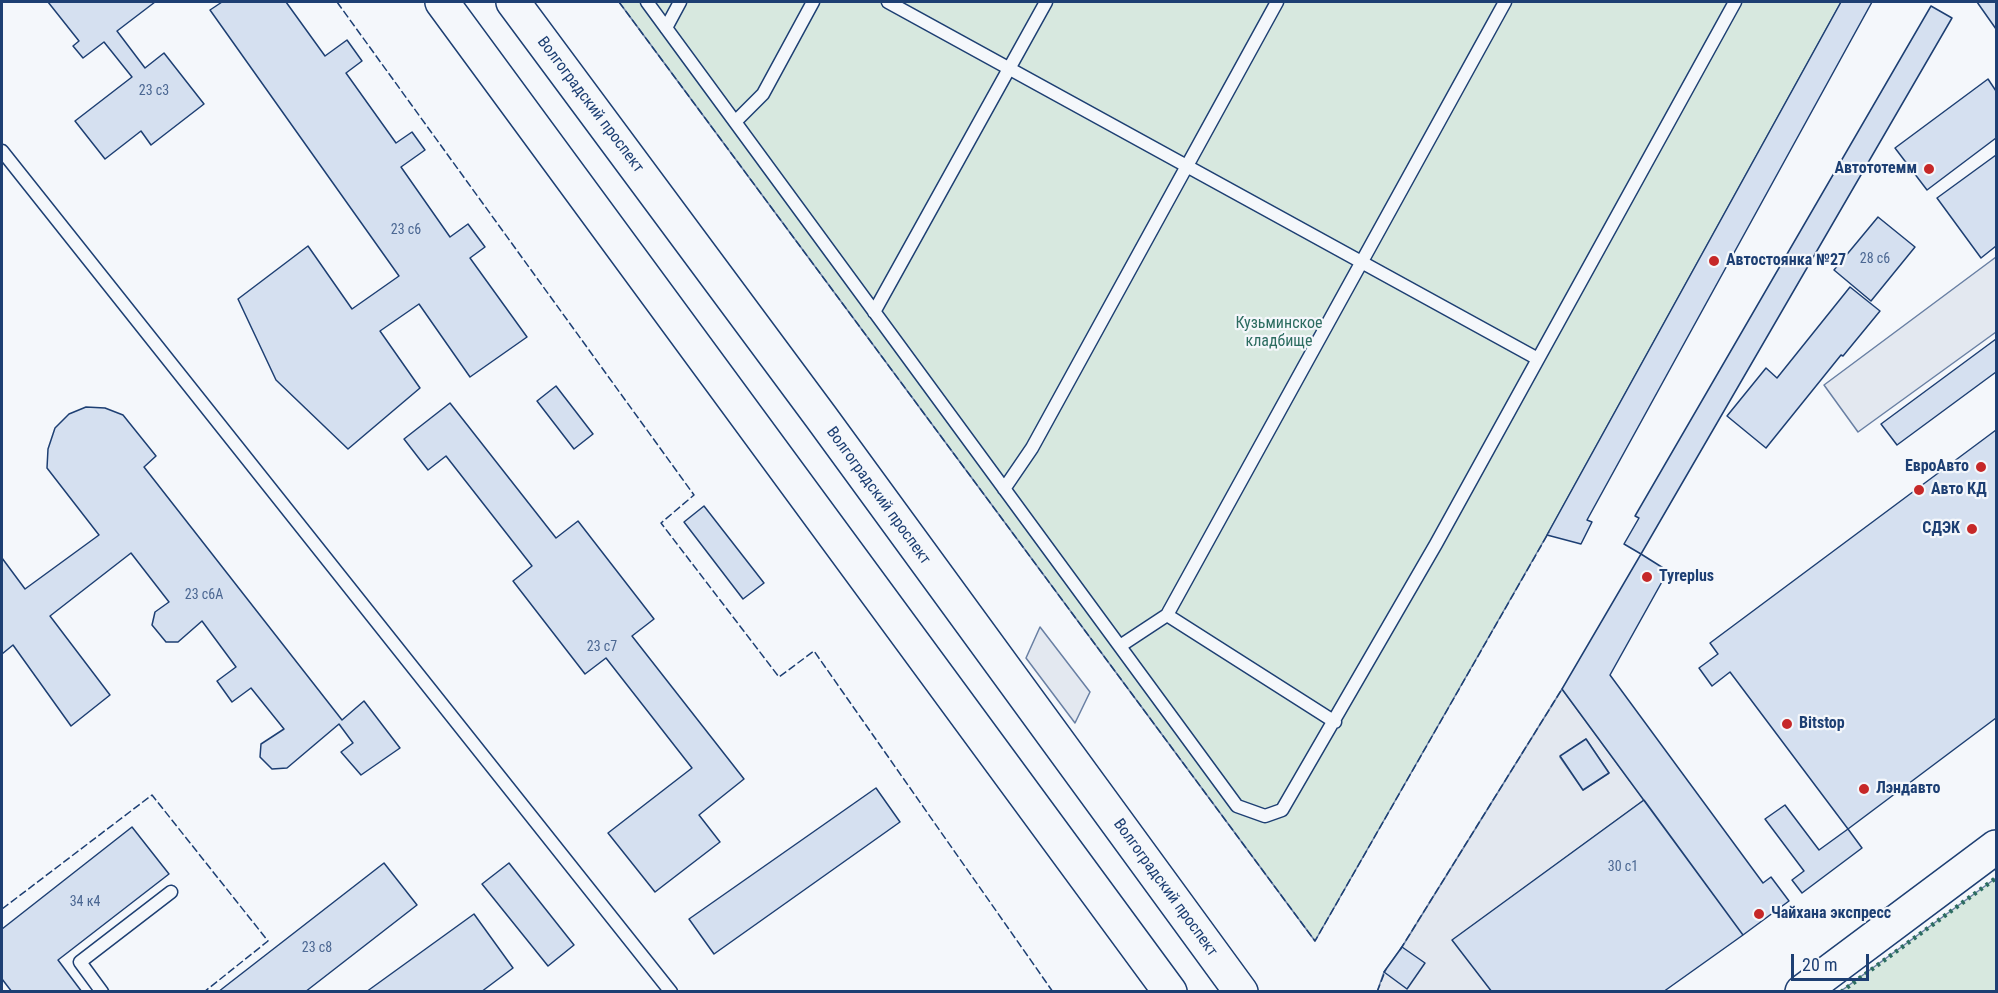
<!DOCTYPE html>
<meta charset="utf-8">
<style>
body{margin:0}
#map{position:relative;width:1998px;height:993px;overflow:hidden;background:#f4f7fb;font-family:"Roboto Condensed",sans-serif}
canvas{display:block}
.frame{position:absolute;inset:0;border:3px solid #1d3f73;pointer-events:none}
.scale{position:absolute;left:1791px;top:954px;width:78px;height:27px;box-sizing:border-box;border:3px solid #1d3f73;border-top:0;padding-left:8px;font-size:18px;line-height:21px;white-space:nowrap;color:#1d3f73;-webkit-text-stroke:4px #f4f7fb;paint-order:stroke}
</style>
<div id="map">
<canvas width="1998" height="993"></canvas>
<div class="frame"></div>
<div class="scale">20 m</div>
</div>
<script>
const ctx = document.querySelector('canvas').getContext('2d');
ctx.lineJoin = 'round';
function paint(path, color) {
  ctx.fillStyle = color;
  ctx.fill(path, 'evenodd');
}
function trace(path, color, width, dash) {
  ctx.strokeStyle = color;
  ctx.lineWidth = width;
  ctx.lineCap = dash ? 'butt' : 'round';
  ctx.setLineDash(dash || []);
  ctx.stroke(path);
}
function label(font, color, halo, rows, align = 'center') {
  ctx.font = font + ' "Roboto Condensed",sans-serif';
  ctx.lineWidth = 4.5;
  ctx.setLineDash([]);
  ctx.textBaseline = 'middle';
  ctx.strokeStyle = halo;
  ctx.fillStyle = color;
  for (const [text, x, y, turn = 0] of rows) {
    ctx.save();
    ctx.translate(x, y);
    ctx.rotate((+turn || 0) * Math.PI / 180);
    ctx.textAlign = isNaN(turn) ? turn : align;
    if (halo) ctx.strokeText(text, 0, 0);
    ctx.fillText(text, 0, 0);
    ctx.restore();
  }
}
const green = new Path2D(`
 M 619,2 L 1841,2 L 1547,535 L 1315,941 Z
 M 1996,878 L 1996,991 L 1841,991 Z`);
paint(green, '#d7e8df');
trace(green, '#687fa3', 1.5);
const parking = new Path2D(`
 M 1996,257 L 1996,332 L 1858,432 L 1824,385 Z
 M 1040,627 L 1090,692 L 1075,723 L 1026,658 Z
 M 1562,689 L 1644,800 L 1453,940 L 1492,991 L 1377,992 L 1384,972 L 1402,947 ZM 1586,739 L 1609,773 L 1583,790 L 1560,757 Z`);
paint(parking, '#e3e8f0');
trace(parking, '#687fa3', 1.5);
const building = new Path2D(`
 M 48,2 L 155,2 L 117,31 L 145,68 L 164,53 L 204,104 L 151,145 L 141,131 L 105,159 L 75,121 L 132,77 L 104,42 L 83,58 L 73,46 L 79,41 Z
 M 222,2 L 286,2 L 325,56 L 347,40 L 362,61 L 346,73 L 396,143 L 412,132 L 425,150 L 401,167 L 450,237 L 468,224 L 485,247 L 470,258 L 527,337 L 470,377 L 419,304 L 380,331 L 420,388 L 348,449 L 276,380 L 238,299 L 308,246 L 352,309 L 399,276 L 210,10 Z
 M 1841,2 L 1872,2 L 1587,520 L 1592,522 L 1581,544 L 1547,535 Z
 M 1977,2 L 1996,2 L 1996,29 Z
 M 1931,6 L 1952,18 L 1641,554 L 1624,544 L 1639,518 L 1635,516 Z
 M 1988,79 L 1996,91 L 1996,138 L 1927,190 L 1895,148 Z
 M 1996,155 L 1996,246 L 1981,258 L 1937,198 Z
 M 1878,217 L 1915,247 L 1871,301 L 1834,270 Z
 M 1850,287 L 1880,311 L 1843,356 L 1841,355 L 1766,448 L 1727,416 L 1766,368 L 1777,378 Z
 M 1996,339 L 1996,372 L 1897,445 L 1881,424 Z
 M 556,386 L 593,434 L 574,449 L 537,401 Z
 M 450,403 L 556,538 L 578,521 L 654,619 L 632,636 L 744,779 L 699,815 L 720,842 L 655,892 L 608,833 L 692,768 L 606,658 L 585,674 L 513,581 L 532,566 L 446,456 L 428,470 L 404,439 Z
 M 86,407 L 105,408 L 123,415 L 156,456 L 144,467 L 342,720 L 364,701 L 400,748 L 361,775 L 341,752 L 353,743 L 339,724 L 287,768 L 272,769 L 260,757 L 261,744 L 284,729 L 251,688 L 232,702 L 217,681 L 236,667 L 202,621 L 178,642 L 166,642 L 152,625 L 155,612 L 169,602 L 131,553 L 50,616 L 110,695 L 71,726 L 13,645 L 2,654 L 2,558 L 25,589 L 99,535 L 47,468 L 48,449 L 55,428 L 69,414 Z
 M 1996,430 L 1996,718 L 1848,829 L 1730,672 L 1712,686 L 1699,668 L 1718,654 L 1710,643 Z
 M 704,506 L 764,583 L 743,599 L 684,522 Z
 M 1641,554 L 1668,571 L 1610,675 L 1763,883 L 1771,877 L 1789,901 L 1743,935 L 1562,689 Z
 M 1586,739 L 1609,773 L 1583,790 L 1560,756 Z
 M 876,788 L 900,822 L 714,954 L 689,919 Z
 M 1644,800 L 1743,935 L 1663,992 L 1492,992 L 1452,940 Z
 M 1785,805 L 1819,850 L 1848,829 L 1862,848 L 1802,893 L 1792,880 L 1804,871 L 1765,819 Z
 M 132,827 L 169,874 L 58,960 L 82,992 L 12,992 L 2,979 L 2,929 Z
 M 384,863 L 417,905 L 305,992 L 218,992 Z
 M 509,863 L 574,945 L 548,966 L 482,884 Z
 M 474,914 L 513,968 L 481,992 L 366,992 Z
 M 1402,947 L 1425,963 L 1407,989 L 1384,972 Z`);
paint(building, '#d5e0f0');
trace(building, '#1d3f73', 1.5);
const lane = new Path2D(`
 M 647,2 L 1237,806 L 1265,816 L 1282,810 L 1436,544 L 1735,2
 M 888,2 L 1538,359
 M 666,28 L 680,2
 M 735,122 L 763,94 L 813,2
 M 2,151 L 671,992
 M 874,312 L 1046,2
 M 1004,489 L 1032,448 L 1277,2
 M 1167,615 L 1335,722
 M 1120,646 L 1167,615 L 1505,2
 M 102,992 L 80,962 L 171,892`);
const secondary = new Path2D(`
 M 1802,992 L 1996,847`);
const primary = new Path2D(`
 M 442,2 L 1170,992
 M 513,2 L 821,417 L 1241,992`);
trace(lane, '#1d3f73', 15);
trace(secondary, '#1d3f73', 36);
trace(primary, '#1d3f73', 36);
trace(lane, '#f4f7fb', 12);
trace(secondary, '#f4f7fb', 33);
trace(primary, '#f4f7fb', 33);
trace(new Path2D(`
 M 1841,992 L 1996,878`), '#2c6c60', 4.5, [3, 4.5]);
trace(new Path2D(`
 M 337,2 L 694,495 L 661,523 L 779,677 L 814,651 L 1053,992
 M 619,2 L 1315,941 L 1549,532
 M 2,909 L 152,795 L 268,941 L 204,992
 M 1400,950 L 1562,689
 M 1377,992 L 1386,969`), '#1d3f73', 1.5, [8, 3]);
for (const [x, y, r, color] of [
 [1929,169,6,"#c62828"],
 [1714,261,6,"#c62828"],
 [1981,467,6,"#c62828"],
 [1919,490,6,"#c62828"],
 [1972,529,6,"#c62828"],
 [1647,577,6,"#c62828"],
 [1787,724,6,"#c62828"],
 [1864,789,6,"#c62828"],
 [1759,914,6,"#c62828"]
]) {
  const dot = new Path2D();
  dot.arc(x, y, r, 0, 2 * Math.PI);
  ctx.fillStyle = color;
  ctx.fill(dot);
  trace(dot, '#f4f7fb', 2);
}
label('14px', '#4b6792', null, [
 ["23 с3",154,91],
 ["23 с6",406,230],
 ["28 с6",1875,259],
 ["23 с6А",204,595],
 ["23 с7",602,647],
 ["30 с1",1623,867],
 ["34 к4",85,902],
 ["23 с8",317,948]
]);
label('16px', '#1d3f73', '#f4f7fb', [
 ["Волгоградский проспект",590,105,53],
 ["Волгоградский проспект",878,496,54],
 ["Волгоградский проспект",1165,888,54]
]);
label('bold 16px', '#1d3f73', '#f4f7fb', [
 ["Автототемм",1917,169,"right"],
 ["Автостоянка №27",1726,261],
 ["ЕвроАвто",1969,467,"right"],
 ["Авто КД",1931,490],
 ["СДЭК",1960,529,"right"],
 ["Tyreplus",1659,577],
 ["Bitstop",1799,724],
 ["Лэндавто",1876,789],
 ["Чайхана экспресс",1771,914]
], 'left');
label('16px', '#2c6c60', '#f4f7fb', [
 ["Кузьминское",1279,324],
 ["кладбище",1279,342]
]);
</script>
